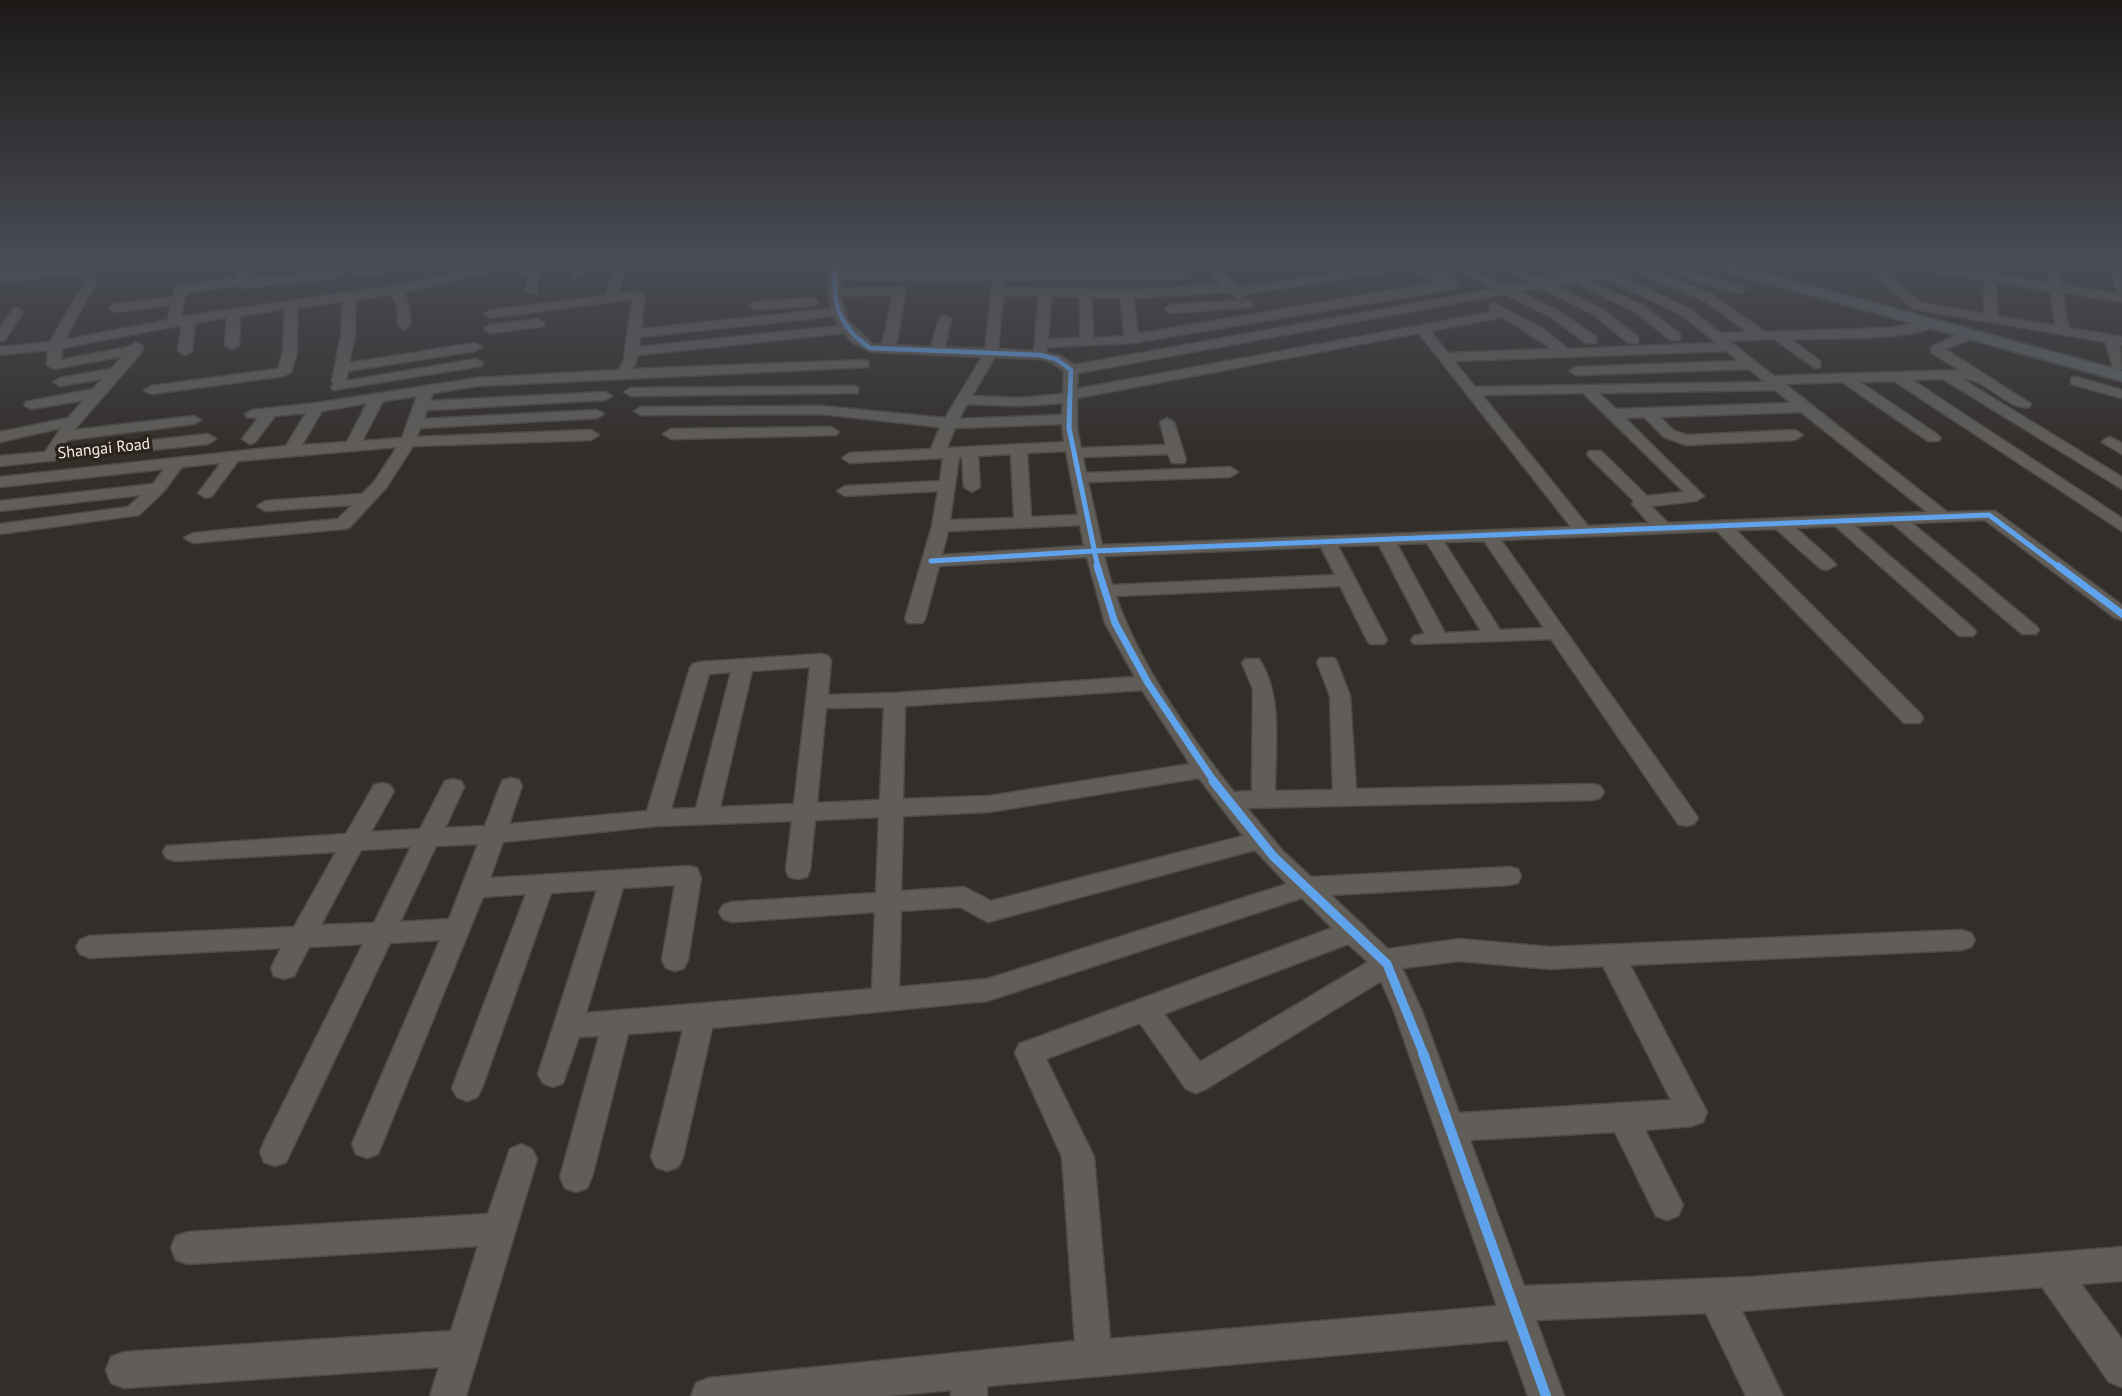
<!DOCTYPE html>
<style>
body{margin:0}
canvas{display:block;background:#322e2a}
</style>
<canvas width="2122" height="1396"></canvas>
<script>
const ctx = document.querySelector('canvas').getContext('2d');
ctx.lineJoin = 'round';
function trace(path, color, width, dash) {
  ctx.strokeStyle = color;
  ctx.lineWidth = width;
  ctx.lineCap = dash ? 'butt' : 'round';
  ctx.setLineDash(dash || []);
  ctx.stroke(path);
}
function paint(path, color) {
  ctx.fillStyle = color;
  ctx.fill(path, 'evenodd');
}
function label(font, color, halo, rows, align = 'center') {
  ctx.font = font + ' "PT Sans",sans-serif';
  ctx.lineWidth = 7;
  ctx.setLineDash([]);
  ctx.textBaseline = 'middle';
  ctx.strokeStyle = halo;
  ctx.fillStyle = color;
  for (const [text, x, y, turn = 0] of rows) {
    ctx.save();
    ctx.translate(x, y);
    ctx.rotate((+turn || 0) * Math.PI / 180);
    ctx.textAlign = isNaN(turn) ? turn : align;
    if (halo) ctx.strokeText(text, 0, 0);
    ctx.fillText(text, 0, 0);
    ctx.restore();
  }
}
const minor = new Path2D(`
 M 135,261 L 176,261 L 170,264 L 0,282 L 0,274 Z
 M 421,261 L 451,261 L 445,264 L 361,276 L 355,273 L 361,270 Z
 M 508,261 L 527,261 L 522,264 L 539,273 L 536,294 L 526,291 L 529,276 L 511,267 L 404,292 L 409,306 L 410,325 L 404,329 L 398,325 L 397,306 L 392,294 L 355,300 L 355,336 L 349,363 L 475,343 L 482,347 L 475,351 L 348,371 L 346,381 L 476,359 L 483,363 L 481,366 L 333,390 L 331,387 L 334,384 L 332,381 L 341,336 L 343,301 L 297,308 L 297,352 L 291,372 L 284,376 L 151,394 L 144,390 L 151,386 L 278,369 L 283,352 L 285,309 L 240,316 L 239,345 L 232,349 L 225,345 L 227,317 L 195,323 L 192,351 L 185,355 L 178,351 L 182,325 L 62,348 L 61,360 L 129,347 L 136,342 L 143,346 L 141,353 L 74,430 L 194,416 L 201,420 L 194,424 L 68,440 L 61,450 L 208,434 L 216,439 L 208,444 L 0,466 L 0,456 L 45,452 L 61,428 L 0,442 L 0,432 L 68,418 L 84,400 L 31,409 L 24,405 L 26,402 L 93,389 L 102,379 L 60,386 L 53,382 L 60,378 L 111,369 L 123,356 L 54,369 L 47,365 L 48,350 L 0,355 L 0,347 L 50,342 L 87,277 L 97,280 L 65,340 L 168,320 L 171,305 L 115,312 L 109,308 L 115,304 L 173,297 L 176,287 L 180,286 L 234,278 L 240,267 L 244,266 L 250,269 L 245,280 L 339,270 L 345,274 L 339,278 L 242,288 L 237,285 L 186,293 L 181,317 L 406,284 Z
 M 555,261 L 570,261 L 582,268 L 583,275 L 573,277 L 572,271 Z
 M 704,261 L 745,261 L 746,262 C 737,268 713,267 704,261 Z
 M 829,261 L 841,261 L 840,273 L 1181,271 L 1187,275 L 1181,279 L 1005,280 L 1004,288 L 1134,290 L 1222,285 L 1212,275 L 1206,261 L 1218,261 L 1223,274 L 1239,288 L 1393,264 L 1390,261 C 1413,261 1442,269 1459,285 L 1453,289 L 1132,343 L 1047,347 L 1047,353 L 1061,356 L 1074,365 L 1495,289 L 1440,261 L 1455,261 L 1508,287 L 1530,283 L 1488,261 L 1503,261 L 1543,280 L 1562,277 L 1531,261 L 1546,261 L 1575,275 L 1650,261 L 1675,261 L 1648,268 L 1713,295 L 1765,332 L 1890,328 L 1932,320 L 1938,324 C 1917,341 1821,338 1790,339 L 1820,361 L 1820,367 L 1815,368 L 1774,339 L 1729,341 L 1774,376 L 1960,370 L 1932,353 L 1931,347 L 1964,332 L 1974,332 L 1974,338 L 1945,349 L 2031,404 L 2029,407 C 2008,411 1987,378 1962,379 L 2122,477 L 2122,489 L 1943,379 L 1912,380 L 2122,518 L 2122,531 L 1894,381 L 1860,382 L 1938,435 L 1941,438 L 1938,441 L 1928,441 L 1842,382 L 1785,384 L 1947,512 L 1995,511 L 2122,605 L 2122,620 L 2115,618 L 1985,520 L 1912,523 L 2036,626 L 2039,630 L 2036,634 L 2022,634 L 1893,524 L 1855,526 L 1973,628 L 1976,632 L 1973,636 L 1959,636 L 1835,526 L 1796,528 L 1833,561 L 1836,565 L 1827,570 L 1821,569 L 1776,529 L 1736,530 L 1920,713 L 1923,718 L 1920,723 L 1904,723 L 1717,531 L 1501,540 L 1694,812 L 1698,818 L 1694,824 L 1686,826 L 1678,824 L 1551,639 L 1414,644 L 1411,640 L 1414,636 L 1425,634 L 1379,545 L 1338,546 L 1387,640 L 1384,644 L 1370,644 L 1367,640 L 1340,586 L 1116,596 C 1138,662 1191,738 1234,792 L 1252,791 L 1253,689 L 1242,663 L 1245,659 L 1259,659 C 1283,695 1275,749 1275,791 L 1333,790 L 1330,696 L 1317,662 L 1320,658 L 1334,658 L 1337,662 L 1350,696 L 1356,789 L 1592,784 L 1600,786 L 1604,792 L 1600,798 L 1592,800 L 1247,808 L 1282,850 L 1311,877 L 1509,867 L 1518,869 L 1521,876 L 1518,883 L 1509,885 L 1331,895 L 1388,949 L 1459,939 L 1550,947 L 1962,930 L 1971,933 L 1975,940 L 1971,947 L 1962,950 L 1630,965 L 1707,1112 L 1703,1122 L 1692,1126 L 1645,1130 L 1683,1205 L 1678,1216 L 1667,1220 L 1656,1216 L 1615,1132 L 1470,1140 L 1524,1286 L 1752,1277 L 2122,1247 L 2122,1281 L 2081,1284 L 2122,1339 L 2122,1387 L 2109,1382 L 2042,1287 L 1742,1311 L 1783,1396 L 1746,1396 L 1706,1313 L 1536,1320 L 1564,1396 L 1528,1396 L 1508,1340 L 987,1386 L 987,1396 L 951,1396 L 951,1390 L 888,1396 L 691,1396 L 696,1383 L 709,1378 L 1075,1341 L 1062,1157 L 1015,1053 L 1019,1044 L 1332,928 L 1302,898 L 987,1001 L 712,1028 L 683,1157 L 678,1167 L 667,1171 L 656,1167 L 651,1157 L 683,1030 L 628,1034 L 592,1177 L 587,1188 L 576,1192 L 565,1188 L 560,1177 L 599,1036 L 579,1037 L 563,1083 L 553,1087 L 543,1083 L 538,1074 L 597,890 L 551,893 L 482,1088 L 477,1097 L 467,1101 L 457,1097 L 452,1088 L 526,894 L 483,897 L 378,1154 L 367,1158 L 356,1154 L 352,1144 L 440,940 L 390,943 L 286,1162 L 275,1166 L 264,1162 L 260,1152 L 264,1142 L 363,944 L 309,947 L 294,976 L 284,979 L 274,976 L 271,968 L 281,948 L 89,958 L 80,954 L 76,947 L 80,940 L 89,936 L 294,927 L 336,852 L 175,861 L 166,858 L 163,852 L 166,846 L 346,834 L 374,785 L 382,783 L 390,785 L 394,791 L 371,832 L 420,829 L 445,781 L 453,779 L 461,781 L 464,787 L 445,828 L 485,826 L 500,786 L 503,780 L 511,778 L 519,780 L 522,786 L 509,824 L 647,811 L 690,668 L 693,664 L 700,662 L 821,654 L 828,656 L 831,660 L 828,695 L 895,693 L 1135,677 L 1105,623 L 1087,557 L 939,566 L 925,619 L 922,623 L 908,623 L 905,619 L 932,526 L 938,491 L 845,496 L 837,491 L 845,486 L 940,481 L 943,458 L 850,463 L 842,458 L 850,453 L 931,449 L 940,427 L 821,414 L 641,415 L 634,411 L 641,407 L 821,406 L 945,418 L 982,357 L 870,352 L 853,343 L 844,333 L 638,355 L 633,369 L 863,360 L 868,361 L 868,367 L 477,386 L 433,393 L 430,401 L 605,392 L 612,396 L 605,400 L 427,410 L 424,419 L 597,410 L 604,414 L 597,418 L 420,428 L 417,437 L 591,430 L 599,435 L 591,440 L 413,446 L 386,488 L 349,528 L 343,529 L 193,543 L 184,538 L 193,533 L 338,519 L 352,505 L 265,511 L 257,506 L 265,501 L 362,494 L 374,482 L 397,447 L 238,461 L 212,496 L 206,498 L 198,493 L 221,463 L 182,467 L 164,491 L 139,515 L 0,534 L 0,524 L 128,507 L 141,495 L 0,511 L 0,501 L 153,484 L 164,469 L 0,487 L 0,477 L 286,446 L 306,413 L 275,416 L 255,442 L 250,444 L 242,439 L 258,418 L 247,417 L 245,414 L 252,410 L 317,403 L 477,378 L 619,370 L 624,359 L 632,299 L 490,318 L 484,314 L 490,310 L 606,296 L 613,271 L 619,268 L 625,271 L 618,294 L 639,291 L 645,295 L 641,329 L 831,309 L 828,293 ZM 1406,269 L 1439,282 L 1138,334 L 1133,298 L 1229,292 L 1239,299 L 1245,294 ZM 1634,271 L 1705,301 L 1748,332 L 1720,333 L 1688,308 L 1615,274 ZM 1602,277 L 1680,314 L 1717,343 L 1568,349 L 1543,329 L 1494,303 L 1488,307 L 1493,312 L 1077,389 L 1078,373 L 1505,294 L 1551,317 L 1586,343 L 1596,343 L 1596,337 L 1559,311 L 1519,292 L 1540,288 L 1593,314 L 1628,343 L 1638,343 L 1638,337 L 1601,308 L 1554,286 L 1573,282 L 1636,312 L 1670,340 L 1680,340 L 1680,334 L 1644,306 L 1586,280 ZM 840,280 L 993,280 L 985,349 L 945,347 L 951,319 L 945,315 L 939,319 L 931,347 L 896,345 L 906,290 L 904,287 L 841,289 ZM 893,294 L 882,345 L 873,344 L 848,321 L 841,296 ZM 1003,296 L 1039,296 L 1034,351 L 998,349 ZM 1051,296 L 1080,297 L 1080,338 L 1048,339 ZM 1092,297 L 1120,297 L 1125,336 L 1093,338 ZM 834,316 L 839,326 L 639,347 L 640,337 ZM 1503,317 L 1552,349 L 1448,353 L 1430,331 ZM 1419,333 L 1571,527 L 1102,545 L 1088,482 L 1230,477 L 1238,472 L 1230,467 L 1086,473 L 1083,457 L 1168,454 L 1172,463 L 1184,463 L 1186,460 L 1174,422 L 1167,418 L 1160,422 L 1166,445 L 1081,448 L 1077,428 L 1077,398 ZM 1726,351 L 1739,361 L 1576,367 L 1569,371 L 1576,375 L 1749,369 L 1765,382 L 1475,387 L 1454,361 ZM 995,357 L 1040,359 L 1051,362 L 1064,371 L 1063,394 L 1019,398 L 972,396 ZM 1775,390 L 1791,403 L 1616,409 L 1599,393 ZM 1583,393 L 1684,492 L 1647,496 L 1601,451 L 1589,451 L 1587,454 L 1589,457 L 1634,501 L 1632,504 L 1649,523 L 1588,526 L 1482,395 ZM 417,396 L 402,438 L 362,441 L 383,401 ZM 367,403 L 347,442 L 302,445 L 322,411 ZM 1063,403 L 1062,415 L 959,419 L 967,404 L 1019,406 ZM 1801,412 L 1927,512 L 1668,523 L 1651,506 L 1696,501 L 1704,496 L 1625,418 L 1644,417 L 1664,437 L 1686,445 L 1795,440 L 1803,435 L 1795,430 L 1687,435 L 1674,431 L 1660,417 ZM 1062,424 L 1064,442 L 947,448 L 955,428 ZM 1066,451 L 1078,515 L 1031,517 L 1027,453 ZM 1011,454 L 1014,518 L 950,520 L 959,457 L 962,457 L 964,487 L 972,492 L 980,487 L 978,456 ZM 1080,525 L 1084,546 L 942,555 L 948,531 ZM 1484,541 L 1544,628 L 1500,630 L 1444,542 ZM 1427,543 L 1481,631 L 1445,633 L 1397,544 ZM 1321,547 L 1335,575 L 1112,585 L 1104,556 ZM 810,667 L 794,804 L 720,807 L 752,671 ZM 731,672 L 696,808 L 671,809 L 709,674 ZM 1142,690 L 1190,764 L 989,796 L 903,799 L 905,706 ZM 884,707 L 880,800 L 817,803 L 826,708 ZM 1199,778 L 1243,836 L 991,901 L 964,887 L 901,891 L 903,816 L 989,812 ZM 879,817 L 876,893 L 732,902 L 723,905 L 719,912 L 723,919 L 732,922 L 875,912 L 872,989 L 586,1013 L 623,888 L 675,885 L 662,960 L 666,968 L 675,971 L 684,968 L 688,960 L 701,878 L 697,868 L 688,866 L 490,878 L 503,842 L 657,826 L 792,821 L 786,870 L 789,877 L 798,879 L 807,877 L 810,870 L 815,820 ZM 478,844 L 449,919 L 400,922 L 436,846 ZM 411,847 L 374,923 L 321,925 L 361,850 ZM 1255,850 L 1287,884 L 987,979 L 899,987 L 901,911 L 960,907 L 988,922 ZM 1348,944 L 1368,962 L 1200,1062 L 1164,1014 ZM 1459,961 L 1550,969 L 1603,966 L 1671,1100 L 1459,1113 L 1422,1011 L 1402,968 ZM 1381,981 L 1394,1011 L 1497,1306 L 1110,1339 L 1094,1157 L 1046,1059 L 1140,1023 L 1186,1089 L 1196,1093 L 1206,1089 Z
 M 1286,261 L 1329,261 L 1323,264 L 1239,272 L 1233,269 L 1239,266 Z
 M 1857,261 L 1870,261 L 1922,303 L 1985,314 L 1984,280 L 1880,264 L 1874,261 L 1903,261 L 1984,273 L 1983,261 L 1995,261 L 1995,275 L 2049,283 L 2045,261 L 2057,261 L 2061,285 L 2122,294 L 2122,302 L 2062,292 L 2069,328 L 2122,337 L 2122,345 L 2120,345 L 2122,369 L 2114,369 L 2112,366 L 2106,342 L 1914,309 ZM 1996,282 L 2050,291 L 2056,326 L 1997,316 Z
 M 2109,261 L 2121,261 L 2122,293 L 2116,289 Z
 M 1684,270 L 1743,287 L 1745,290 L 1739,294 L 1680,276 L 1678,274 Z
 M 812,298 L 818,302 L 816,305 L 755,310 L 749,306 L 755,302 Z
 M 1248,300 L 1252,301 L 1252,307 L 1171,313 L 1165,309 L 1171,305 Z
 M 17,308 L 23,312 L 5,340 L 0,341 L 0,328 L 13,309 Z
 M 538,319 L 544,323 L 543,326 L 490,333 L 484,329 L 490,325 Z
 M 2076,377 L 2122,390 L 2122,398 L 2071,384 L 2071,378 Z
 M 853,386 L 858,387 L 858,393 L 631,396 L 624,392 L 631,388 Z
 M 831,427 L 839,432 L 836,435 L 671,439 L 663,434 L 671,429 Z
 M 2110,437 L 2122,443 L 2122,454 L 2102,442 L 2105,439 Z
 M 521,1144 L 532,1149 L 537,1159 L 466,1396 L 430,1396 L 439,1367 L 124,1388 L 111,1383 L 106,1370 L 111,1357 L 124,1352 L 451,1331 L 478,1246 L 188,1264 L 176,1260 L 171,1248 L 176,1236 L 188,1232 L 488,1214 L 510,1149 Z`);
const major = new Path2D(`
 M 1697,261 L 1720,261 L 2122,371 L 2122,381 L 1699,264 Z`);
trace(minor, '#4d4a46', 3);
trace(major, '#4d4a46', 4);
paint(minor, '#615e5a');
paint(major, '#5d6465');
trace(new Path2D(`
 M 835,261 C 833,301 835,324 870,348 L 1040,355 L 1056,359 L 1071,370 L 1070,397`), '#60a3ed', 4.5);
trace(new Path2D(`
 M 1070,395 L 1069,428 L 1098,568
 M 931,561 L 1094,551 L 1989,515 L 2060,568`), '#60a3ed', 5);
trace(new Path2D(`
 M 1097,566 L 1115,623 L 1148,683 L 1215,783
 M 2058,566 L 2122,614`), '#60a3ed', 7);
trace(new Path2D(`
 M 1213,781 L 1273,856 L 1387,964 L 1424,1055`), '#60a3ed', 9);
trace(new Path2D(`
 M 1423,1053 L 1546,1396`), '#60a3ed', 10);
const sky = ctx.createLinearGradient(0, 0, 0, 456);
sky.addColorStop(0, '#1c1917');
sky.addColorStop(0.57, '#494c55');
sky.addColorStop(1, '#494c5500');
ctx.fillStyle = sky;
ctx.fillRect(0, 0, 2122, 456);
label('16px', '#f2ede7', '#2c241c', [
 ["Shangai Road",104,449,-6]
]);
</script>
